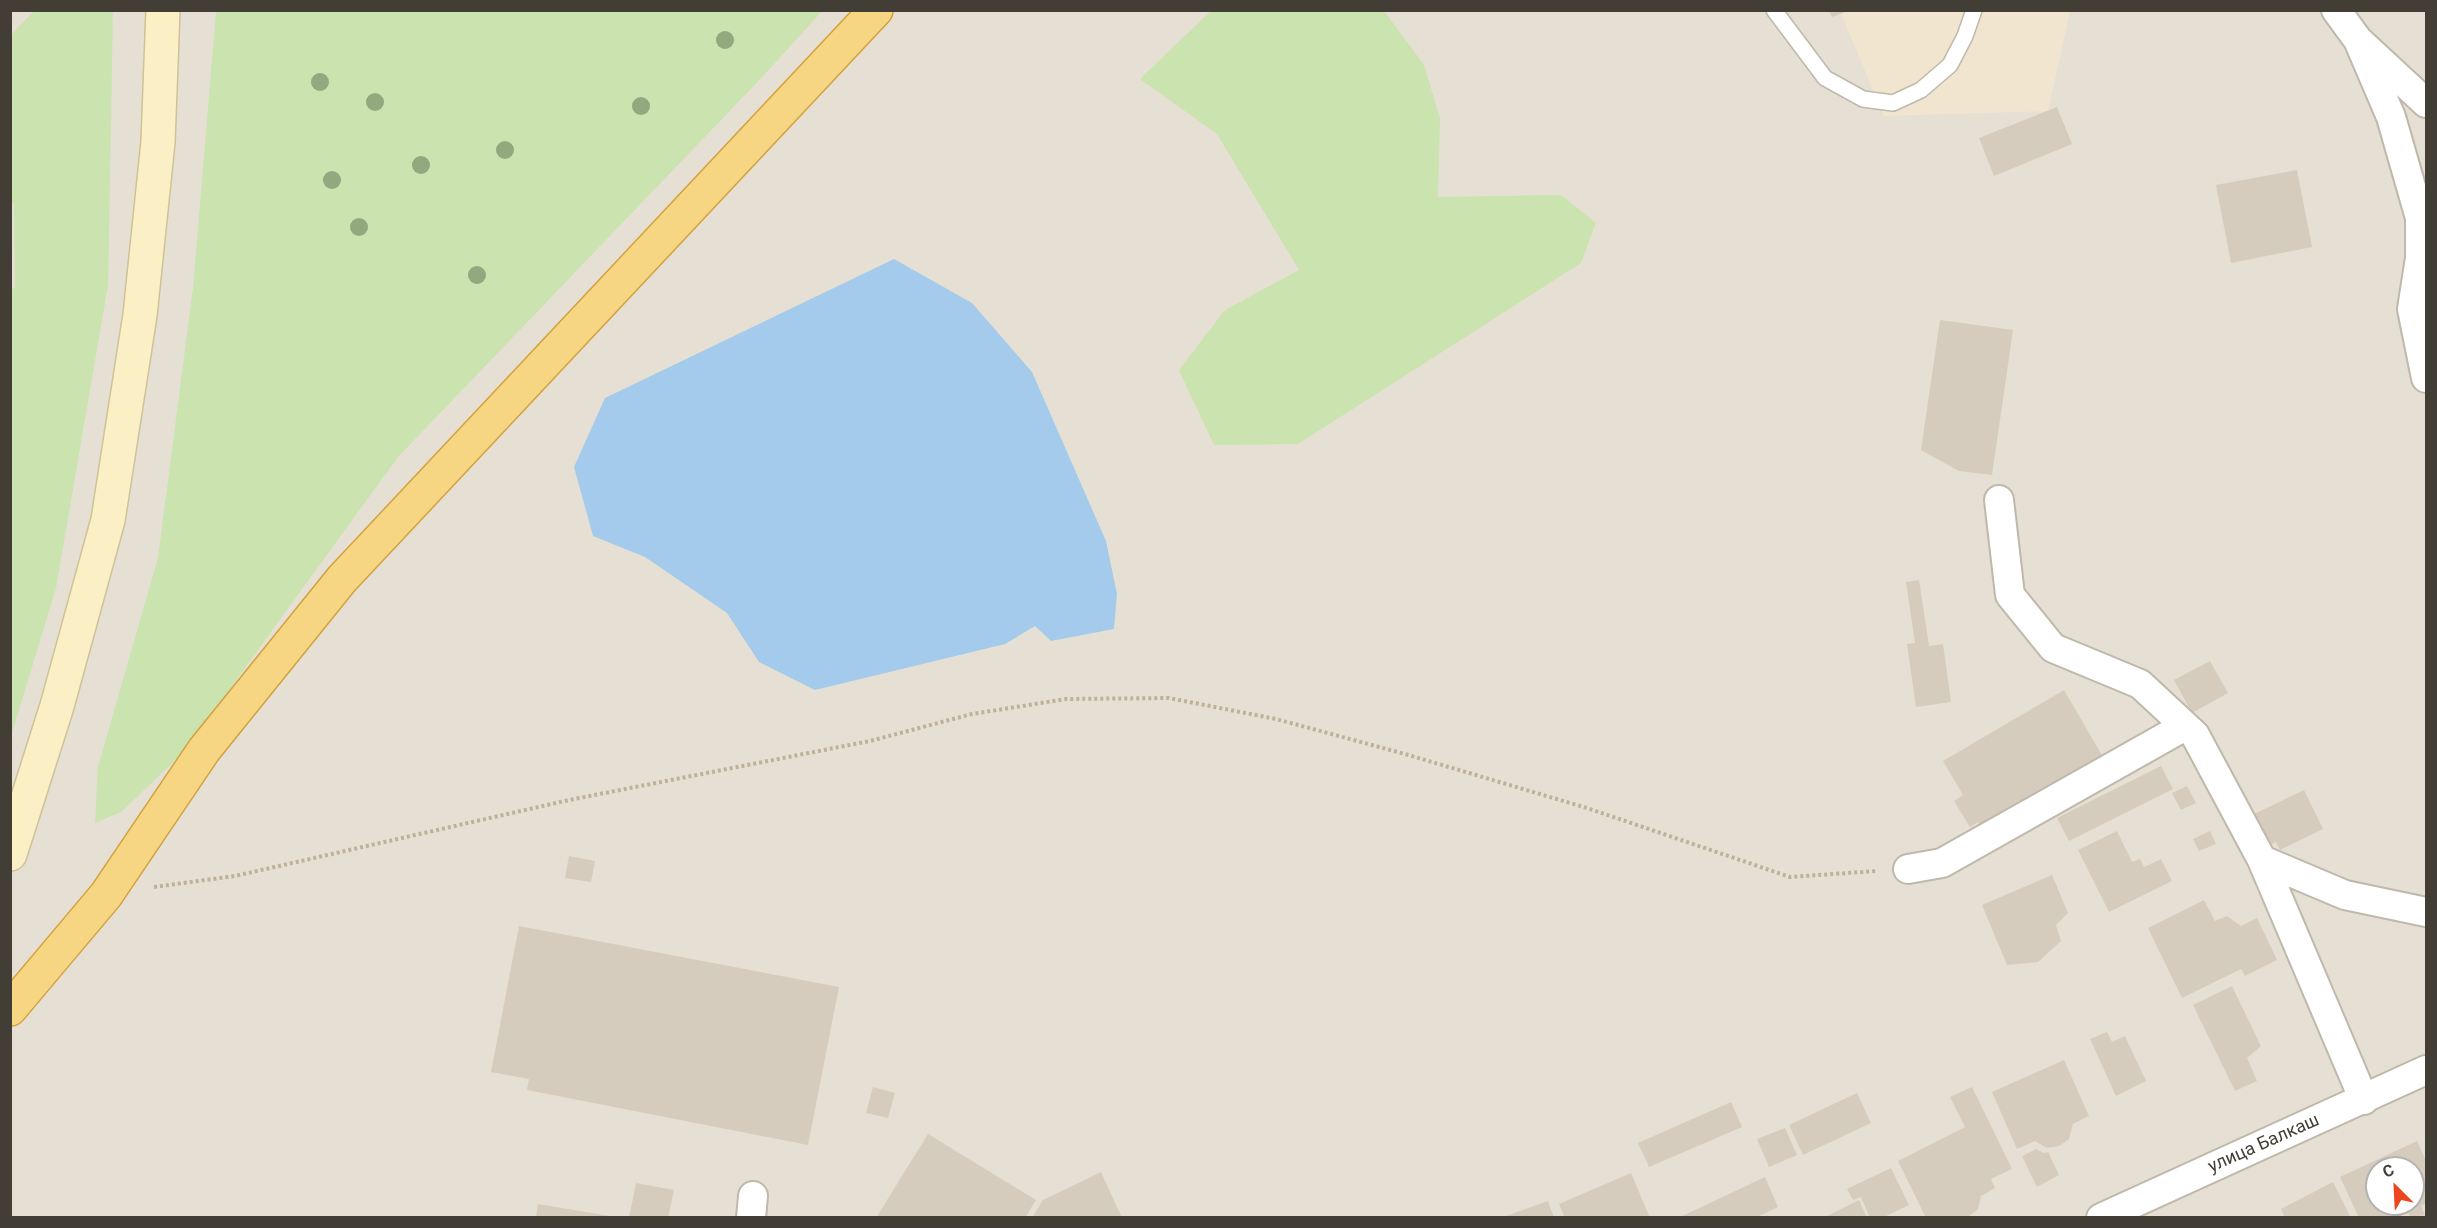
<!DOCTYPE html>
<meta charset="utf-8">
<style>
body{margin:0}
#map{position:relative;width:2437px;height:1228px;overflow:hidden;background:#f1eee4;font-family:Roboto,sans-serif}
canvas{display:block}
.frame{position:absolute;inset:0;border:12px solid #433e35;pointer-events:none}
.north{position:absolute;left:2365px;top:1156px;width:60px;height:60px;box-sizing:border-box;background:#fff;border:2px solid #b4b2ae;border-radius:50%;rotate:336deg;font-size:16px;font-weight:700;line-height:24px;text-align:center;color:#433e35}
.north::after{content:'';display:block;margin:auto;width:21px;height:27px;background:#ec4620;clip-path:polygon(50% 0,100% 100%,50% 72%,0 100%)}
</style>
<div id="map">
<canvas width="2437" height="1228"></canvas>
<div class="frame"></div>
<div class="north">С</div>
</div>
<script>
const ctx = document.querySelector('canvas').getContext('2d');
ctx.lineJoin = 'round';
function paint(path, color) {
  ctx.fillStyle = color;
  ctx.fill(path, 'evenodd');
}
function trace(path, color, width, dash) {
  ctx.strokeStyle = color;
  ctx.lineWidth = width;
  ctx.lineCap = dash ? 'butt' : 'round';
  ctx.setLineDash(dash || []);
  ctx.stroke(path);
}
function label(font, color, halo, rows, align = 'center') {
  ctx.font = font + ' Roboto,sans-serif';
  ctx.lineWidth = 6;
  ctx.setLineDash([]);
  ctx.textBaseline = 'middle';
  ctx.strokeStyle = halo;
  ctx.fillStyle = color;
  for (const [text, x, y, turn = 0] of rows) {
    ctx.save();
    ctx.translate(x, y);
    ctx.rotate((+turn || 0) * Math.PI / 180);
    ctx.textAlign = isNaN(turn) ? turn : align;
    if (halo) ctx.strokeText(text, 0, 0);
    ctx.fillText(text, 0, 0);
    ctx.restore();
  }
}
paint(new Path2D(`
 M 10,11 L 2426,11 L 2426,1217 L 11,1217 ZM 2377,1168 L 2413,1168 L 2413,1204 L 2377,1204 Z`), '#e5e0d3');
paint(new Path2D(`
 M 1840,11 L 2070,11 L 2048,111 L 1884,116 Z`), '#f2e5d0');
paint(new Path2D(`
 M 34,11 L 113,11 L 108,285 L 56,588 L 11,736 L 10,290 L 15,287 L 14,203 L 10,203 L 10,36 Z
 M 216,11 L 822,11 L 765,74 L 397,458 L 184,752 L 121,812 L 95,823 L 98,767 L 158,558 L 193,288 Z
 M 1211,11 L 1384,11 L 1424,65 L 1440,119 L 1438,197 L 1561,195 L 1596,223 L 1581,263 L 1298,444 L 1214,445 L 1179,370 L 1225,310 L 1299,270 L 1217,134 L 1140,79 Z`), '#cae3af');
paint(new Path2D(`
 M 894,259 L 972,303 L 1032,372 L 1106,541 L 1117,594 L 1114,629 L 1051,641 L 1035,626 L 1005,644 L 815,690 L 759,662 L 727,613 L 645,557 L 593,536 L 574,467 L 605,398 Z`), '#a4cbeb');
paint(new Path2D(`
 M 1829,10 L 1848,10 L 1848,11 L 1832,17 Z
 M 2057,107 L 2072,144 L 1994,176 L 1979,138 Z
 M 2297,170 L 2312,247 L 2231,263 L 2216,185 Z
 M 1940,320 L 2013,330 L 1992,475 L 1959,471 L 1921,450 Z
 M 1919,580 L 1929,646 L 1943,644 L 1951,702 L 1916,707 L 1907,644 L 1915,643 L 1906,582 Z
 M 2210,661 L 2228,693 L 2192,713 L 2174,680 Z
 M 2064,690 L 2103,757 L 1983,829 L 1978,822 L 1970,827 L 1954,801 L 1963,795 L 1943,761 Z
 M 2161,766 L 2173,789 L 2069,841 L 2057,818 Z
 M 2187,786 L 2196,803 L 2181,810 L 2172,793 Z
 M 2304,790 L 2323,829 L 2280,850 L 2276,842 L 2263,848 L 2248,817 Z
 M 2117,831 L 2132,862 L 2140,859 L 2144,867 L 2161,859 L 2172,881 L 2109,912 L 2078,850 Z
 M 2210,831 L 2216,844 L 2199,851 L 2193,839 Z
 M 569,856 L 595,861 L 591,882 L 565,878 Z
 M 2052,875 L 2068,913 L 2056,925 L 2061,941 L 2038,962 L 2007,965 L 1982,905 Z
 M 2204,900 L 2215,921 L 2227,916 L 2241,926 L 2257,918 L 2277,960 L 2245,976 L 2241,969 L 2182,998 L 2148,928 Z
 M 519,926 L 839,987 L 808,1145 L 527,1090 L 529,1079 L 491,1072 Z
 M 2232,986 L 2261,1046 L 2247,1058 L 2257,1081 L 2235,1091 L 2193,1005 Z
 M 2107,1032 L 2112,1042 L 2125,1036 L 2146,1081 L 2116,1096 L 2090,1039 Z
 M 2064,1060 L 2089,1116 L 2073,1124 L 2069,1139 L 2059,1146 L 2047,1148 L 2035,1141 L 2017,1149 L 1992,1092 Z
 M 873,1087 L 895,1093 L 888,1118 L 866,1113 Z
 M 1972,1087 L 2012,1169 L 1991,1179 L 1995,1188 L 1981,1196 L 1978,1209 L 1969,1216 L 1926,1218 L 1898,1161 L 1965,1127 L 1950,1097 Z
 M 1857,1093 L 1871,1123 L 1803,1155 L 1789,1125 Z
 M 1731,1102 L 1742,1127 L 1649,1167 L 1638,1143 Z
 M 1785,1128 L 1797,1155 L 1769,1167 L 1757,1139 Z
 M 928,1134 L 1036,1200 L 1025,1218 L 876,1218 Z
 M 2417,1141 L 2426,1161 L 2426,1203 L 2421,1206 L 2425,1215 L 2411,1218 L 2408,1212 L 2396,1218 L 2359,1218 L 2340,1177 ZM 2377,1168 L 2413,1168 L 2413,1204 L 2377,1204 Z
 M 2036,1149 L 2044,1153 L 2048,1152 L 2059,1175 L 2037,1187 L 2022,1156 Z
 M 1891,1168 L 1909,1205 L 1882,1218 L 1870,1218 L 1861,1197 L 1853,1200 L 1847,1189 Z
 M 1101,1172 L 1122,1218 L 1032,1218 L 1043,1200 Z
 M 1631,1173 L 1650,1218 L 1565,1218 L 1559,1204 Z
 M 1765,1177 L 1778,1207 L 1755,1218 L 1678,1218 Z
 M 2333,1182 L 2351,1218 L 2285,1218 L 2281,1209 Z
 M 636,1183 L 674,1190 L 668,1218 L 629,1218 Z
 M 1859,1200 L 1867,1218 L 1823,1218 Z
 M 1548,1201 L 1554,1218 L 1503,1218 L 1503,1217 Z
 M 538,1204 L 610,1216 L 610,1218 L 536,1218 Z`), '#d5ccbe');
const service = new Path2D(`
 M 1774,10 L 1825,78 L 1863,99 L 1893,103 L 1921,90 L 1950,65 L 1965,36 L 1974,10`);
const minor = new Path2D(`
 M 2336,10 L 2358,40 L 2426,103
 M 2358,40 L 2391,117 L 2420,218 L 2420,258 L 2412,309 L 2426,378
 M 1999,500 L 2010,595 L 2053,648 L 2140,684 L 2195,735 L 2262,860 L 2364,1100
 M 2262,860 L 2345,895 L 2426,912
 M 1908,869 L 1942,863 L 2185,726
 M 751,1218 L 753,1196
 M 2101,1218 L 2426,1070`);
const secondary = new Path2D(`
 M 10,854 L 57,706 L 108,520 L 140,315 L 158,142 L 163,10`);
const trunk = new Path2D(`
 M 10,1009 L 106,895 L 204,750 L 342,579 L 876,10`);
trace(service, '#bfb8ab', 18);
trace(minor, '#bfb8ab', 32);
trace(secondary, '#cec297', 36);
trace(trunk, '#d3a13d', 36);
trace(new Path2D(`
 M 154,887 L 235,876 L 569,800 L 870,741 L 972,714 L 1066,699 L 1169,698 L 1276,719 L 1405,754 L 1587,808 L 1790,877 L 1877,871`), '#bdb19a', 4, [3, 3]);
trace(service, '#fff', 15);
trace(minor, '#fff', 28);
trace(secondary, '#fbf0c5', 33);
trace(trunk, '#f6d682', 33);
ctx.fillStyle = '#92a97f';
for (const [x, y] of [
 [725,40],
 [320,82],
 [375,102],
 [641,106],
 [505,150],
 [421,165],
 [332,180],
 [359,227],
 [477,275]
]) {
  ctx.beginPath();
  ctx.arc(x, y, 9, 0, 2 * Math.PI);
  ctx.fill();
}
label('18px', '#433e35', '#fff', [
 ["улица Балкаш",2264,1144,-24]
]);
</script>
